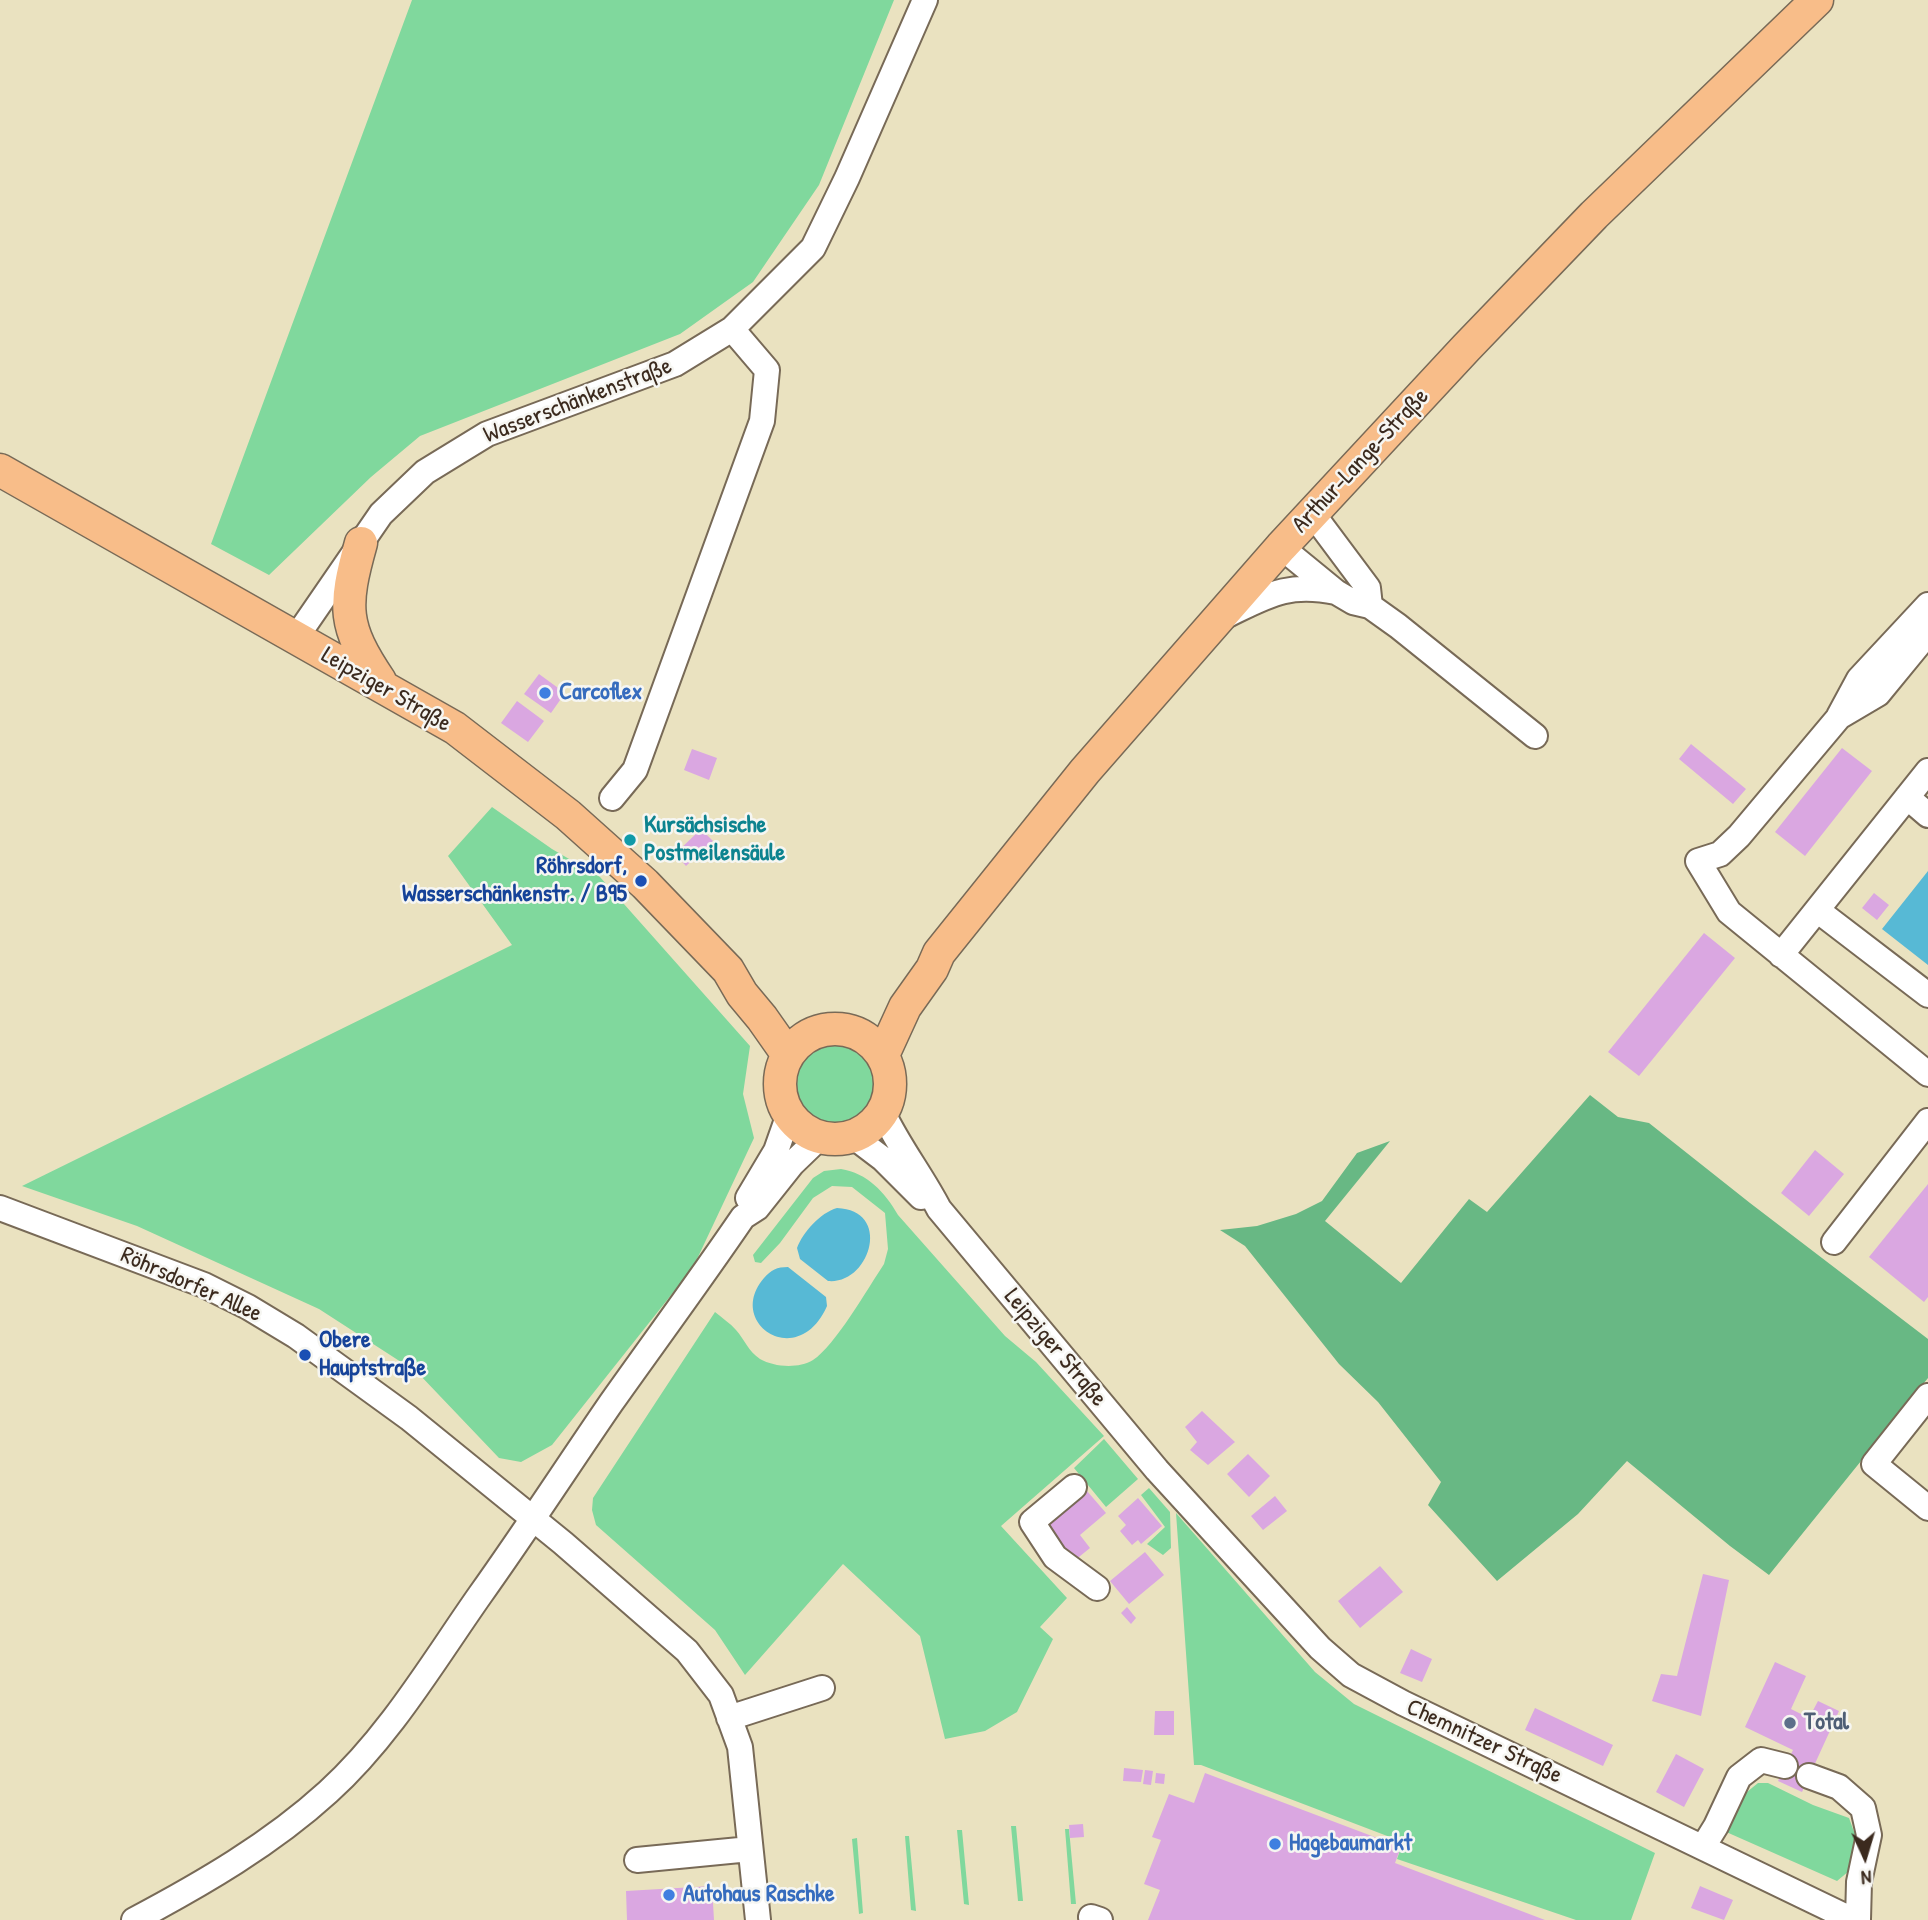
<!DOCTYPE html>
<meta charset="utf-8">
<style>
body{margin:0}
#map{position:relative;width:1928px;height:1920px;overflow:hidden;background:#eae2c0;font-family:"Patrick Hand",sans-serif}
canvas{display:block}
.north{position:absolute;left:1830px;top:1822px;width:70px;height:70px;-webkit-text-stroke:5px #f6f6f2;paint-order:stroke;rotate:176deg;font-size:19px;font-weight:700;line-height:28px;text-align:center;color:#3b2a1e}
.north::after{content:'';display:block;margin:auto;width:24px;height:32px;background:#3b2a1e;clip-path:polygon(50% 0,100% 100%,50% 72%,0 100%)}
</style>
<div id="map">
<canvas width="1928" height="1920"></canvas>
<div class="north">N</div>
</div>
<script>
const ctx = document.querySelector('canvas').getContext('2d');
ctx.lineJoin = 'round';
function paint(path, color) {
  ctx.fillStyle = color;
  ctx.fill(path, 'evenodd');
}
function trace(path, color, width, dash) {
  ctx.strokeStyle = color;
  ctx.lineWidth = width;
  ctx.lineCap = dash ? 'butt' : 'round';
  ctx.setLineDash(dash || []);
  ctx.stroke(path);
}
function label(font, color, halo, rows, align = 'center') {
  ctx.font = font + ' "Patrick Hand",sans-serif';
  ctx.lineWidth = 5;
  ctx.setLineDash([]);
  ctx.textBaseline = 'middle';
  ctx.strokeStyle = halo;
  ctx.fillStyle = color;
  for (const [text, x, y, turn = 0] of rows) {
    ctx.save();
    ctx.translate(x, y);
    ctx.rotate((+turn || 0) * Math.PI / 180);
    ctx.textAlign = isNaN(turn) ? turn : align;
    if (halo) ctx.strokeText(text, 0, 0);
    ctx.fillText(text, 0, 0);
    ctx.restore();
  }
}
paint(new Path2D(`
 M 412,0 L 894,0 L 819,185 L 753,282 L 680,334 L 420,436 L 371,477 L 269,575 L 211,544 Z
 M 492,807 L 552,849 L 600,877 L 750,1046 L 743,1094 L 754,1138 L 698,1257 L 687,1275 L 552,1445 L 521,1462 L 499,1458 L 418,1373 L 319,1309 L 137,1226 L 22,1186 L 512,945 L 448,856 Z
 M794 1084a41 41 0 1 1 82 0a41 41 0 1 1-82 0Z
 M 841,1169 C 867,1173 885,1192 898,1215 L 1005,1336 L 1036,1362 L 1104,1436 L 1001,1526 L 1067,1598 L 1040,1627 L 1053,1639 L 1017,1712 L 985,1731 L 945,1739 L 920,1636 L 843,1564 L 745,1675 L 715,1630 L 596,1525 L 592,1510 L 593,1498 L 715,1312 C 722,1318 730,1323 736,1330 C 745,1340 748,1351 760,1359 C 774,1367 798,1369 813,1360 C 835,1346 868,1288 884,1264 L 888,1249 L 885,1213 L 852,1187 L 832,1186 L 813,1198 L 780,1243 L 761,1263 L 755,1262 L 753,1255 L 813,1178 L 824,1171 Z
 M 1104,1439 L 1138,1479 L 1106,1507 L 1074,1468 Z
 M 1149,1488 L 1170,1512 L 1171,1548 L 1163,1555 L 1147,1544 L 1165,1527 L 1141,1495 Z
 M 1176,1513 L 1315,1672 L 1354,1704 L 1655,1853 L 1631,1920 L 1576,1920 L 1397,1859 L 1403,1842 L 1201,1765 L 1194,1765 Z
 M 1758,1783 L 1768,1783 L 1813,1805 L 1849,1818 L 1857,1840 L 1849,1871 L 1837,1881 L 1724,1831 L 1742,1796 Z
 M 1011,1826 L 1016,1826 L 1023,1901 L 1018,1901 Z
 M 1065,1829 L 1069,1829 L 1076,1904 L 1071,1904 Z
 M 957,1830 L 962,1830 L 969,1905 L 964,1904 Z
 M 905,1836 L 909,1836 L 916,1911 L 911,1910 Z
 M 857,1838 L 863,1913 L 859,1914 L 852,1839 Z`), '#80d89d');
paint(new Path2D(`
 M 1590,1095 L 1618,1117 L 1649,1123 L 1750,1203 L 1928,1339 L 1928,1378 L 1769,1575 L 1730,1546 L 1627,1461 L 1578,1514 L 1497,1581 L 1428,1505 L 1441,1482 L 1378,1402 L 1339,1364 L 1245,1246 L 1220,1230 L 1257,1226 L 1296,1214 L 1322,1201 L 1357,1153 L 1390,1141 L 1325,1221 L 1401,1283 L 1469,1199 L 1487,1212 Z`), '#68b884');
paint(new Path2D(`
 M 1928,871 L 1928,965 L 1882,929 Z
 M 837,1208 C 893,1210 870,1285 828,1281 L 800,1259 L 797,1248 C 803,1232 820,1213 837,1208 Z
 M 788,1267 L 826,1297 L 827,1306 C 798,1372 725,1323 764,1278 C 771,1270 777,1267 788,1267 Z`), '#57b9d5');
paint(new Path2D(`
 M 539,674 L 565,693 L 551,713 L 524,694 Z
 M 517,701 L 544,721 L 528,742 L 501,723 Z
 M 1691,744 L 1746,789 L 1733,804 L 1679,759 Z
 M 1842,748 L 1872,771 L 1805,856 L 1775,832 Z
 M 692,749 L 717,758 L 709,780 L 684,770 Z
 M 701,829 L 713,841 L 686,866 L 675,854 Z
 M 1874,893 L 1889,905 L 1877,920 L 1862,908 Z
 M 1704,933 L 1735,958 L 1639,1076 L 1608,1052 Z
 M 1815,1150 L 1844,1174 L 1809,1216 L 1781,1193 Z
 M 1928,1184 L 1928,1297 L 1924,1302 L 1869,1257 Z
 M 1202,1411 L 1235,1442 L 1208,1465 L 1190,1450 L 1197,1442 L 1185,1427 Z
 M 1248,1454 L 1270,1476 L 1249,1497 L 1227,1474 Z
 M 1087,1491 L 1106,1513 L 1080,1535 L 1090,1548 L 1074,1561 L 1045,1526 Z
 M 1275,1496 L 1287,1511 L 1263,1530 L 1251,1516 Z
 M 1138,1498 L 1162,1526 L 1141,1544 L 1138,1540 L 1132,1545 L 1120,1531 L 1126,1525 L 1118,1516 Z
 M 1145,1552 L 1164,1575 L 1129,1604 L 1110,1581 Z
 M 1380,1566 L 1403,1592 L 1360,1628 L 1338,1601 Z
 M 1703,1574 L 1729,1580 L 1701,1716 L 1652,1701 L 1661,1674 L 1677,1676 Z
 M 1127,1607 L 1136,1618 L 1131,1624 L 1121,1613 Z
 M 1411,1649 L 1432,1659 L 1422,1682 L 1400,1673 Z
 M 1775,1662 L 1806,1676 L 1791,1709 L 1809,1718 L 1818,1701 L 1839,1711 L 1802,1792 L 1778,1781 L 1793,1750 L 1745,1727 Z
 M 1535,1708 L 1613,1745 L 1603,1766 L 1525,1730 Z
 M 1155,1711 L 1174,1711 L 1174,1735 L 1154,1735 Z
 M 1676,1754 L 1704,1769 L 1684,1807 L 1656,1792 Z
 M 1124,1768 L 1143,1770 L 1141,1782 L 1123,1781 Z
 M 1145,1770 L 1153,1771 L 1151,1785 L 1143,1784 Z
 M 1156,1773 L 1165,1774 L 1164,1784 L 1155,1783 Z
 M 1205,1773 L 1401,1847 L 1395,1863 L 1545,1920 L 1148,1920 L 1160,1890 L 1144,1884 L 1161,1840 L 1152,1837 L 1169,1794 L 1194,1803 Z
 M 1083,1824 L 1084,1837 L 1070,1838 L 1069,1825 Z
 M 712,1886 L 714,1920 L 627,1920 L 626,1891 Z
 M 1700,1886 L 1733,1900 L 1724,1920 L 1691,1908 Z`), '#daa7e1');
const minor = new Path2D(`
 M 1312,513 L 1368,588 L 1370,606
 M 1281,547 L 1336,592 L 1353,602 L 1370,606 L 1398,626 L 1535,736
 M 1223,617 C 1267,596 1286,582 1336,592
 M 1928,633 L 1878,694 L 1839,717 L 1739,836 L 1720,854 L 1698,861 L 1729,912 L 1928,1074
 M 295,639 L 381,514 L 425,472 L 487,434 L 675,364 L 732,329 L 813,248 L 847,178 L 925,0
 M 1839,716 L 1859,679 L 1928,605
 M 1907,797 L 1928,815
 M 612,798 L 635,770 L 762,421 L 767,370 L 732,329
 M 1817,910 L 1928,995
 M 1781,955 L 1928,771
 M 883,1113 C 899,1147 922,1176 939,1209 L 1157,1470 L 1320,1648 L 1351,1675 L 1403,1703 L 1853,1920
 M 854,1137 L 883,1159 L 921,1197
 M 748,1198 L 776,1151 L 789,1114
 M 0,1208 L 204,1285 L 248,1307 L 296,1336 L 409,1418 L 563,1543 L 687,1651 L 721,1695 L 740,1747 L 758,1920
 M 1834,1242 L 1928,1121
 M 1928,1396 L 1874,1464 L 1928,1508
 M 1074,1487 L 1032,1522 L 1055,1557 L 1097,1588
 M 729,1718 L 822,1688
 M 1809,1776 L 1839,1787 L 1863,1808 L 1869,1835 L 1859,1882 L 1858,1920
 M 1703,1847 L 1716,1826 L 1739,1777 L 1761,1760 L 1785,1766
 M 637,1860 L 750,1849
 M 1091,1917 L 1100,1920
 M 134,1920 C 202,1884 271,1844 328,1792 C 389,1737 433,1662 480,1595 C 525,1532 567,1467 611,1403 C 655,1341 700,1280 743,1217 L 757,1208 L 792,1164 L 819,1138`);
const major = new Path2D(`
 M 0,470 L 455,728 L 568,815 L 645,884 L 728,970 L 742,994 L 762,1018 L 788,1055
 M 361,543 C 343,607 343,626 380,681
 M780 1084a55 55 0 1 1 110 0a55 55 0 1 1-110 0Z
 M 883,1055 L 905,1007 L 932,969 L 939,953 L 1085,771 L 1281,547 L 1466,348 L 1594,215 L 1817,0`);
trace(minor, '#786a57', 28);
trace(major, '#786a57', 35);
trace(minor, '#fff', 24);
trace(major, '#f8bd89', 32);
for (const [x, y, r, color] of [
 [545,693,7,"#3f7fe0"],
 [630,840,7,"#0f9aa8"],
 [641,881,7,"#1a4fb4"],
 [305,1355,7,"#1a4fb4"],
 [1790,1723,7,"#5c6f8a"],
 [1275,1844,7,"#3f7fe0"],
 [669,1895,7,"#3f7fe0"]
]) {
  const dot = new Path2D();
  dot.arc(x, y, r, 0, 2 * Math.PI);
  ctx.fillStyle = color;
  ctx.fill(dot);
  trace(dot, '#f6f6f2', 2.5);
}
label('24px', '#3b2a1e', '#f6f6f2', [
 ["Wasserschänkenstraße",578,401,-21],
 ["Arthur-Lange-Straße",1361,461,-47],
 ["Leipziger Straße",386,690,30],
 ["Röhrsdorfer Allee",191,1285,24],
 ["Leipziger Straße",1055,1348,50],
 ["Chemnitzer Straße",1484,1742,25]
]);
label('bold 24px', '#366cbe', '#f6f6f2', [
 ["Carcoflex",559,693],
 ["Hagebaumarkt",1289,1844],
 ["Autohaus Raschke",683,1895]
], 'left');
label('bold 24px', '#0d838f', '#f6f6f2', [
 ["Kursächsische",644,826],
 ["Postmeilensäule",644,854]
], 'left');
label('bold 24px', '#164399', '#f6f6f2', [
 ["Röhrsdorf,",627,867],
 ["Wasserschänkenstr. / B95",627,895],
 ["Obere",319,1341,"left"],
 ["Hauptstraße",319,1369,"left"]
], 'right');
label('bold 24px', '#4e5e75', '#f6f6f2', [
 ["Total",1804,1723]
], 'left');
</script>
